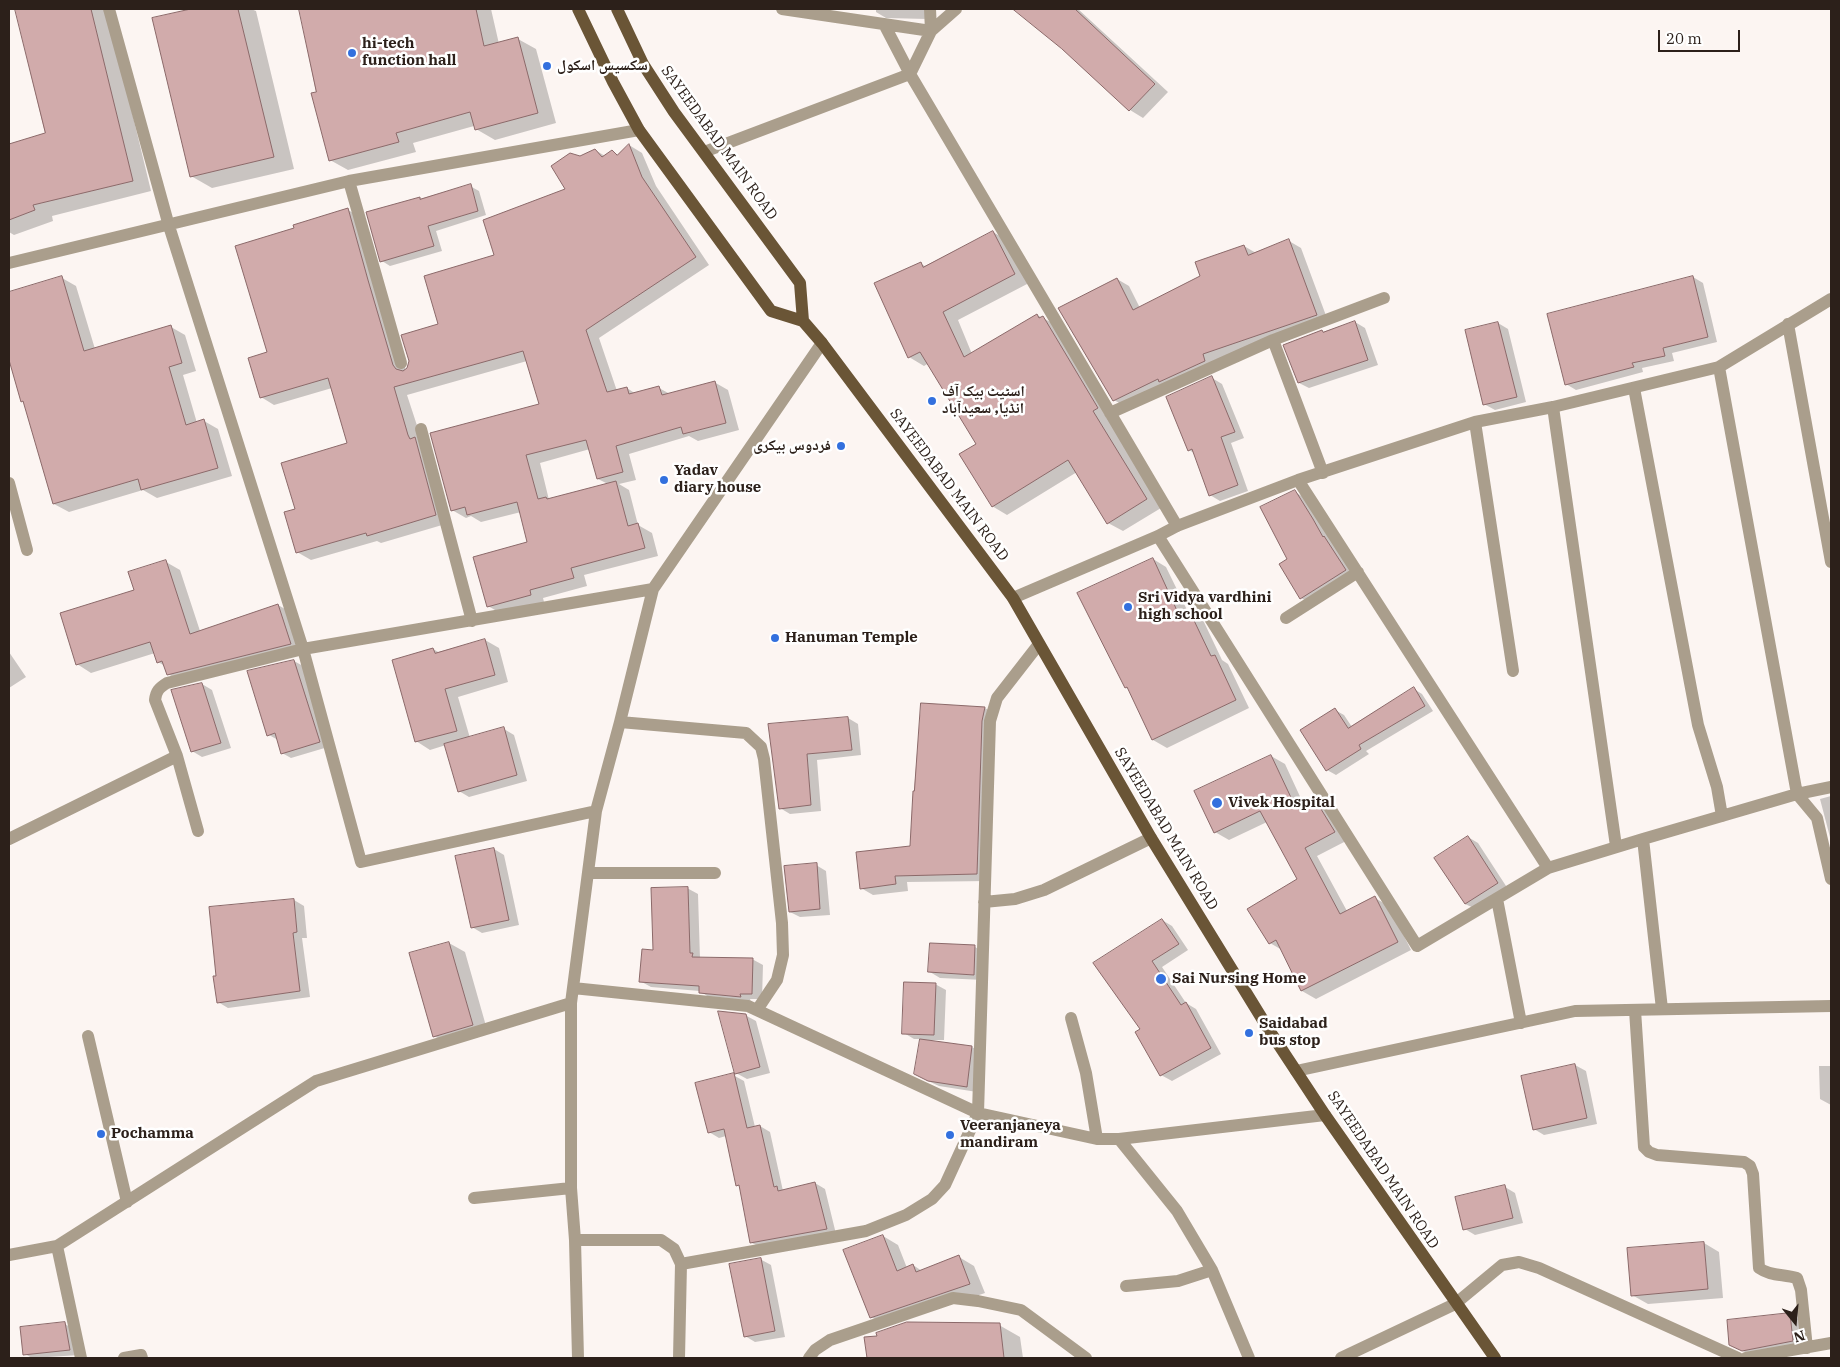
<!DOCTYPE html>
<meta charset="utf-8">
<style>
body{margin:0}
#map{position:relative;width:1840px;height:1367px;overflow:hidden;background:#fcf5f2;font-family:"IBM Plex Serif",serif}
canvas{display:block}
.frame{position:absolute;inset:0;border:10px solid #2c201a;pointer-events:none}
.north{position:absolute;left:1770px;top:1297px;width:50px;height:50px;-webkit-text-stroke:4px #fff;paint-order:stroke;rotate:163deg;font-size:14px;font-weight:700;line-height:20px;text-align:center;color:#2c201a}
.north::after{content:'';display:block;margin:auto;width:18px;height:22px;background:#2c201a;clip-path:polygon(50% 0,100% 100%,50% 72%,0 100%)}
.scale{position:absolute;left:1658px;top:30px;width:82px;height:22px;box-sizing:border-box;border:2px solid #2c201a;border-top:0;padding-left:6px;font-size:15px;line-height:18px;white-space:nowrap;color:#2c201a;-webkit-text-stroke:4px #fff;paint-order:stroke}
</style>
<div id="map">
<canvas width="1840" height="1367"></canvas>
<div class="frame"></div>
<div class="north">N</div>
<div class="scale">20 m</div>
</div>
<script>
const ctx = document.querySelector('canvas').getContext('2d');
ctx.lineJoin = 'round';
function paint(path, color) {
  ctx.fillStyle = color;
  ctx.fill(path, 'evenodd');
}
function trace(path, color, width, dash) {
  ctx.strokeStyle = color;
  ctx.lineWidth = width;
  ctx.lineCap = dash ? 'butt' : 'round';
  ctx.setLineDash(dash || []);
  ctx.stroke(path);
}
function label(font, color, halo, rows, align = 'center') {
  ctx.font = font + ' "IBM Plex Serif","Noto Naskh Arabic",serif';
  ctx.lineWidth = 5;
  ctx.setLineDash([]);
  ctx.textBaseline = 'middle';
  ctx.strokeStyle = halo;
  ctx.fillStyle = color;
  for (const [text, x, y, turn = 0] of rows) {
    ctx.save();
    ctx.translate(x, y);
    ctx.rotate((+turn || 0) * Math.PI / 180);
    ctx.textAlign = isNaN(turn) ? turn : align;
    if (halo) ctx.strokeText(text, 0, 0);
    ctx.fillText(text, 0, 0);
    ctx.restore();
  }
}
paint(new Path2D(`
 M 16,9 L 107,9 L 151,191 L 52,216 L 53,221 L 14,235 L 9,232 L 9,146 L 18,143 L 54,167 Z
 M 197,9 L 251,9 L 256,11 L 294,169 L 212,188 L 191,176 L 153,19 Z
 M 300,9 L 491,9 L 499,44 L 518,39 L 536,49 L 556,123 L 495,140 L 476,129 L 474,126 L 413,143 L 416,152 L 348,170 L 330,160 Z
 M 876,9 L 927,9 L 927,19 L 886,18 L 876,12 Z
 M 1015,9 L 1078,9 L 1168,92 L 1143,118 L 1130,110 L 1063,48 Z
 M 629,145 L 642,153 L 656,186 L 709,265 L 599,338 L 617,391 L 627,388 L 636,394 L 659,388 L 670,394 L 714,382 L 728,390 L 739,430 L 698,441 L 689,436 L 629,454 L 636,480 L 619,484 L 629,490 L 638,525 L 652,533 L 658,556 L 584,575 L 587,586 L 543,598 L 544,602 L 502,614 L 488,606 L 529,543 L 521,512 L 481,522 L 471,516 L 466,518 L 452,510 L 541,405 L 527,361 L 407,395 L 449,523 L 381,543 L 377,541 L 311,560 L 297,552 L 297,510 L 349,443 L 332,388 L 274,405 L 261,397 L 268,353 L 295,229 L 348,210 L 362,218 L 381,289 L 406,371 L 495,256 L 567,190 L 580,157 L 595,150 L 605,156 L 612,151 L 618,155 ZM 590,449 L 598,479 L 608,484 L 549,500 L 540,463 Z
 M 470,186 L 479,191 L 486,215 L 436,231 L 442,251 L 390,266 L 382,261 L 419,198 L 422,199 Z
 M 993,232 L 1008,241 L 1029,283 L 958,320 L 972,354 L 1037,315 L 1058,326 L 1161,508 L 1123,531 L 1108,523 L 1077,472 L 1007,515 L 992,506 L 978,444 L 929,363 L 924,366 L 909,357 L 921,264 L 927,267 Z
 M 1289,241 L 1301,248 L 1328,321 L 1126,407 L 1114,400 L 1117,279 L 1129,286 L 1140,308 L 1202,277 L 1244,246 L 1256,253 Z
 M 1693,277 L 1703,283 L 1717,342 L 1672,353 L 1674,361 L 1642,368 L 1643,372 L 1576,390 L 1566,384 Z
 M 62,278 L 76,286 L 95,349 L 171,327 L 185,335 L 196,371 L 183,375 L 197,423 L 204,421 L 218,429 L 232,476 L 157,498 L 143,490 L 69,512 L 54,504 L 25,403 L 22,401 L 9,356 L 9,294 Z
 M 1355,322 L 1365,328 L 1378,365 L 1309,388 L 1299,383 L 1322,331 L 1324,333 Z
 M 1498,323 L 1508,329 L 1526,402 L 1495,410 L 1484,404 Z
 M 1212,378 L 1222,384 L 1244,438 L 1231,443 L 1248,491 L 1220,501 L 1210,495 L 1194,453 L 1189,450 Z
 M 1295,492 L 1305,498 L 1355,576 L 1312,604 L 1301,598 L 1281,565 L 1289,560 Z
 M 1153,559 L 1166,567 L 1188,612 L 1189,612 L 1203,620 L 1222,660 L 1228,664 L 1249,708 L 1167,748 L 1153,740 L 1130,690 L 1126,688 Z
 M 166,562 L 180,570 L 200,631 L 278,605 L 292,613 L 304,651 L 182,682 L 168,674 L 165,666 L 158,662 L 155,653 L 91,673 L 77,664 Z
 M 485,640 L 499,648 L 508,682 L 458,697 L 470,738 L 504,729 L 514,735 L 527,781 L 469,797 L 459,791 L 446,745 L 430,750 L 416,741 L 433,649 L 440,653 Z
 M 9,652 L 26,677 L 9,688 Z
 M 294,661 L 303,666 L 328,747 L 291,758 L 282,753 L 278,740 L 269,735 Z
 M 202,684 L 212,690 L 231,748 L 202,757 L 192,751 Z
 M 1414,689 L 1422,694 L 1433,711 L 1366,751 L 1369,754 L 1336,775 L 1327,770 L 1335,710 L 1344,715 L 1352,727 Z
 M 985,708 L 997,715 L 994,728 L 989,881 L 907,882 L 908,891 L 873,895 L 861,888 L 912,847 Z
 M 848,718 L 858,724 L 861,755 L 817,760 L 821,811 L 790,814 L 780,808 L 770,725 Z
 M 1271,756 L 1285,764 L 1303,803 L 1313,798 L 1327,806 L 1348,840 L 1317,856 L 1347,911 L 1375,898 L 1389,906 L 1411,950 L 1316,999 L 1302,991 L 1282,950 L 1270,943 L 1298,880 L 1267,822 L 1229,840 L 1215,832 Z
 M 1831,796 L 1831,841 L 1820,799 Z
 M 1468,837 L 1478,843 L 1508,889 L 1476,909 L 1465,904 Z
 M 494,849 L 504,855 L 519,925 L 482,933 L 472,927 Z
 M 816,865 L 826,871 L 830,915 L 800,917 L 790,912 Z
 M 687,888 L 698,894 L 700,959 L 752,959 L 763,965 L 762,999 L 750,999 L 751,1002 L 710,998 L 700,991 L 651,987 L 640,981 Z
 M 294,900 L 304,906 L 307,938 L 302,938 L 310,997 L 228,1008 L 218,1002 L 217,977 Z
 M 1162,920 L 1172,926 L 1188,950 L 1162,967 L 1186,1003 L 1196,1009 L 1221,1054 L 1172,1081 L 1161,1075 L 1142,1030 L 1094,964 Z
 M 449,943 L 465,952 L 488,1033 L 450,1045 L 434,1036 Z
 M 975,947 L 985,953 L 984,980 L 940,978 L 930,972 Z
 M 935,984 L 946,990 L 944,1040 L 930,1040 L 930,1041 L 972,1047 L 982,1053 L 977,1092 L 939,1086 L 926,1080 L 921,1039 L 914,1039 L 904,1033 Z
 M 745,1015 L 756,1021 L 770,1073 L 747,1079 L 736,1073 Z
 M 1575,1065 L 1586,1071 L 1597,1124 L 1544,1135 L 1534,1129 Z
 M 1819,1066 L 1831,1066 L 1831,1105 L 1820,1099 Z
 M 733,1075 L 744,1081 L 755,1127 L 760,1126 L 770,1132 L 783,1191 L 815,1183 L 825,1189 L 836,1234 L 762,1248 L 752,1243 L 740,1187 L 737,1185 L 726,1136 L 719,1138 L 709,1132 Z
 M 1505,1187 L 1515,1193 L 1523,1223 L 1475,1235 L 1465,1229 Z
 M 883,1236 L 898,1245 L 907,1268 L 913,1265 L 922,1271 L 959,1257 L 974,1266 L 985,1293 L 887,1326 L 871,1317 Z
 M 1704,1243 L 1719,1252 L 1723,1298 L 1648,1304 L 1632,1295 Z
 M 760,1259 L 771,1265 L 785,1337 L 755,1342 L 745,1336 Z
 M 1790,1314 L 1800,1320 L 1803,1347 L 1753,1356 L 1741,1350 Z
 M 65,1324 L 75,1330 L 80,1355 L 32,1358 L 25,1354 Z
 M 999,1325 L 1020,1337 L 1023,1358 L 868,1358 L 866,1338 Z`), '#0003');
const building = new Path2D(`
 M 15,9 L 91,9 L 133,181 L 33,205 L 35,210 L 9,220 L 9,144 L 45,133 Z
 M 191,9 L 238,9 L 274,157 L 190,177 L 152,18 Z
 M 299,9 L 476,9 L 484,46 L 518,37 L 538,113 L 475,130 L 470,112 L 396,133 L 399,142 L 329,161 L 311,93 L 316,92 Z
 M 1013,9 L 1075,9 L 1155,84 L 1129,111 L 1062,49 Z
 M 629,144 L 642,177 L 696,257 L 586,330 L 607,392 L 627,387 L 629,394 L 659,386 L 662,395 L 715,381 L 726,423 L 683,434 L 681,427 L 616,446 L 623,472 L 597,479 L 586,440 L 526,455 L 538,499 L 546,497 L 547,499 L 616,481 L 628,526 L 638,523 L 645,548 L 571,568 L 574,578 L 530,590 L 531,595 L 487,607 L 473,557 L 527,542 L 517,502 L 467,515 L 465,507 L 451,511 L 430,433 L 539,404 L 523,351 L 394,387 L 408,435 L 410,439 L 415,437 L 436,515 L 367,536 L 366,533 L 296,553 L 284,512 L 295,509 L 281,463 L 347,443 L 328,378 L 260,398 L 248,358 L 267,352 L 235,246 L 294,228 L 293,225 L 348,208 L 368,280 L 393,365 L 396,369 L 403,371 L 407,368 L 409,361 L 401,335 L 438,324 L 424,276 L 494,255 L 483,220 L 565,189 L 551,166 L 570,153 L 580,156 L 595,149 L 602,157 L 612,150 L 617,155 Z
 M 471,184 L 478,211 L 428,226 L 434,246 L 380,262 L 366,212 L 420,197 L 420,199 Z
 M 993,231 L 1015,274 L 943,312 L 964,357 L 1037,314 L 1039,318 L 1043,316 L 1098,408 L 1093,411 L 1147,499 L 1107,524 L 1068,460 L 992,507 L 959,454 L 976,444 L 920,352 L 908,358 L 874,283 L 921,262 L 923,267 Z
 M 1289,239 L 1317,315 L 1203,354 L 1205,361 L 1159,382 L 1158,379 L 1113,401 L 1058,308 L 1117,278 L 1133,310 L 1200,276 L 1195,262 L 1244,245 L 1248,255 Z
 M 62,276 L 84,351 L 171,325 L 182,363 L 169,367 L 186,425 L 204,419 L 218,468 L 141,490 L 138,479 L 53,504 L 23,401 L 21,402 L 9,360 L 9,292 Z
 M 1693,276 L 1708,337 L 1663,348 L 1665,356 L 1632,363 L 1634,367 L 1565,385 L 1547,314 Z
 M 1355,321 L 1368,360 L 1298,383 L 1283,345 L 1322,330 L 1323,332 Z
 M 1498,322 L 1517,397 L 1483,405 L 1465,330 Z
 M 1212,376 L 1235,432 L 1221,437 L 1238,485 L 1209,496 L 1192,449 L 1188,451 L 1166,397 Z
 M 1295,490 L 1313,519 L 1323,537 L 1324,536 L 1346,570 L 1300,599 L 1279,564 L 1287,559 L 1260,507 Z
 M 1153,558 L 1179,615 L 1189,610 L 1211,656 L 1215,655 L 1236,700 L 1152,740 L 1127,687 L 1125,688 L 1077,593 Z
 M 166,560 L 190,634 L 278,604 L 291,644 L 167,675 L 162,661 L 157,663 L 150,642 L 76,665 L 60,613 L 134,590 L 128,572 Z
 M 485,639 L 495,675 L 445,689 L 457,731 L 415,742 L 392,660 L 433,648 L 435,653 Z
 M 294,660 L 320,742 L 281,754 L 275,733 L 267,736 L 247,671 Z
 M 202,683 L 221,743 L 191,752 L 171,690 Z
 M 1414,687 L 1425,706 L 1359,745 L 1361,749 L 1326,771 L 1300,730 L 1335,708 L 1348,728 Z
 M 921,703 L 985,707 L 982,721 L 977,874 L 895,876 L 896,884 L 860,889 L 856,852 L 910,846 L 913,791 L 914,791 Z
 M 848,717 L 852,750 L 807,754 L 811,805 L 779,809 L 768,724 Z
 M 504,727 L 517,775 L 458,792 L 444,744 Z
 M 1271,755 L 1295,806 L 1313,796 L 1335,832 L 1305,848 L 1340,914 L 1375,896 L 1398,942 L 1301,991 L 1276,940 L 1269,944 L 1247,909 L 1297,879 L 1260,811 L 1214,833 L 1194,791 Z
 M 1468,836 L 1498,883 L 1465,904 L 1434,858 Z
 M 494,848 L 509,920 L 471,928 L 455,856 Z
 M 817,863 L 820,909 L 789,912 L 784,866 Z
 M 688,887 L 690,953 L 693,953 L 692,957 L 753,958 L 752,994 L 740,994 L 741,997 L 699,993 L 699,986 L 639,982 L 642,949 L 653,950 L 651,888 Z
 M 294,899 L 297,932 L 293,933 L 300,991 L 217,1003 L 213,976 L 216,976 L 209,907 Z
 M 1162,919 L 1179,944 L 1152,961 L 1181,1005 L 1186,1002 L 1211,1048 L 1160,1076 L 1135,1032 L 1140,1029 L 1093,963 Z
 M 449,942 L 473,1025 L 433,1037 L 409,953 Z
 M 930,943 L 975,945 L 974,975 L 928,972 Z
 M 904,982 L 936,983 L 934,1035 L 902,1034 Z
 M 718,1011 L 746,1014 L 760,1067 L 735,1074 Z
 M 920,1039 L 972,1046 L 967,1087 L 928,1081 L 914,1074 Z
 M 1575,1064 L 1587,1118 L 1533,1130 L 1521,1076 Z
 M 734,1073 L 747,1128 L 760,1125 L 774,1187 L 777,1186 L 778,1191 L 815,1182 L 827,1229 L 750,1243 L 739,1185 L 736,1186 L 724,1129 L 708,1133 L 695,1083 Z
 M 1505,1185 L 1513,1218 L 1463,1230 L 1455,1197 Z
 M 883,1235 L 897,1271 L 913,1264 L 916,1272 L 959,1255 L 970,1284 L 870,1318 L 843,1250 Z
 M 1704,1242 L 1708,1289 L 1631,1296 L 1627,1248 Z
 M 761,1258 L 775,1331 L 744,1337 L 729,1264 Z
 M 1790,1313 L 1793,1341 L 1742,1351 L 1729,1345 L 1727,1320 Z
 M 65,1322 L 70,1350 L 23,1355 L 20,1327 Z
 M 907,1322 L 1000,1323 L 1004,1358 L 867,1358 L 864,1337 L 877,1336 L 876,1333 Z`);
paint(building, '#d1abab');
trace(building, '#8b6969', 1);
trace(new Path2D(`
 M 109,9 L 169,226 L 303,649 L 361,862 L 596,811
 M 782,9 L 931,31
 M 930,9 L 931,31
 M 884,24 L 910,74 L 1177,526
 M 704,152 L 910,74 L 931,31 L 956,9
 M 349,181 L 401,363
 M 9,263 L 349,181 L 639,130
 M 1788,324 L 1831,562
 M 1273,340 L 1323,473
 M 1719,367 L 1797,794 L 1817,818 L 1831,879
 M 1634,388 L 1698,725 L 1717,787 L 1722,816
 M 1553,407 L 1616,846
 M 1110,413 L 1273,340 L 1384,298
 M 1475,422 L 1513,671
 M 421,429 L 472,621
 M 1298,480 L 1548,868
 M 9,483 L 27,550
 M 1158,536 L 1417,946 L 1548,868 L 1643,839 L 1797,794 L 1831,787
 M 1013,598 L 1158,536 L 1177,526 L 1298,480 L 1475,422 L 1553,407 L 1719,367 L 1831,299
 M 1286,618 L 1358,572
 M 620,722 L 746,733 L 761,747 L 764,759 L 782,923 L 783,955 L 777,980 L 757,1010
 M 177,756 L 155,700 C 156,691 159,688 167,683 L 303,649 L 653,589
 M 9,839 L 177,756 L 198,831
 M 1643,839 L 1662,1009
 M 588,873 L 715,873
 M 1497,899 L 1521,1023
 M 984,902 L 1015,899 L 1044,890 L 1151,838
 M 573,988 L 748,1006 L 978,1113 L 1097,1139 L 1119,1139 L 1325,1115
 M 571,1003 L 571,1188 L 575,1240 L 578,1358
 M 1635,1010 L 1644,1147 L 1649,1152 L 1657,1155 L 1744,1162 L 1750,1166 L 1753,1174 L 1759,1268 C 1770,1276 1783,1274 1797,1278 L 1801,1290 L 1807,1348
 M 1071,1018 L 1086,1073 L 1097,1139
 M 88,1036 L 127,1202
 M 1296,1071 L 1575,1011 L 1831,1006
 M 1119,1139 L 1177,1211 L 1212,1270 L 1249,1358
 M 474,1198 L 571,1188
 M 575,1240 L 661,1240 L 674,1249 L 681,1264 L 866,1231 L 906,1215 L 932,1199 L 945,1185 L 978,1113 L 990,721 L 997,698 L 1039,644
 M 57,1246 L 81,1358
 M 9,1255 L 57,1246 L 316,1081 L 571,1003 L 596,811 L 620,722 L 653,589 L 822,343
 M 1126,1286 L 1178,1281 L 1212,1270
 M 124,1358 L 141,1355 L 142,1358
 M 679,1358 L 681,1264
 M 809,1358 L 815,1350 L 830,1340 L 953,1298 L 978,1301 L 1021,1310 L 1086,1358
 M 1341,1358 L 1455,1304 L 1502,1265 L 1519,1262 L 1539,1268 L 1738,1358
 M 1746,1358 L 1831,1343`), '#aa9e8c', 12);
trace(new Path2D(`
 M 578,9 L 613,82 L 639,130 L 771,311 L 803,321 L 822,343 L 1013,598 L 1151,838 L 1269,1030 L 1325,1115 L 1495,1358
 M 617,9 L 643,64 L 674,112 L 800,283 L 803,321`), '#6a5536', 12);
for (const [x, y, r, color] of [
 [352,53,5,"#3370de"],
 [547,66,5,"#3370de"],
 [932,401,5,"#3370de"],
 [841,446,5,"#3370de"],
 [664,480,5,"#3370de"],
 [1128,607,5,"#3370de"],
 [775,638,5,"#3370de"],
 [1217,803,6,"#3370de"],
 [1161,979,6,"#3370de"],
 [1249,1033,5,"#3370de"],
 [101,1134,5,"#3370de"],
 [950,1135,5,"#3370de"]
]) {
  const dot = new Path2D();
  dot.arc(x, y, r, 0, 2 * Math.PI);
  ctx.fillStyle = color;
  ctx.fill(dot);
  trace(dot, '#fff', 2);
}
label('bold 15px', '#2c201a', '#fff', [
 ["hi-tech",362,44],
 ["function hall",362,61],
 ["سکسیس اسکول",557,66],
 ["اسٹیٹ بیک آف",942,392],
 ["انڈیا, سعیدآباد",942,409],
 ["فردوس بیکری",831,446,"right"],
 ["Yadav",674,471],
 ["diary house",674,488],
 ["Sri Vidya vardhini",1138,598],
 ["high school",1138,615],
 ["Hanuman Temple",785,638],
 ["Vivek Hospital",1228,803],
 ["Sai Nursing Home",1172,979],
 ["Saidabad",1259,1024],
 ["bus stop",1259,1041],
 ["Veeranjaneya",960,1126],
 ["mandiram",960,1143],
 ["Pochamma",111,1134]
], 'left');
label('15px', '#2c201a', '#fff', [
 ["SAYEEDABAD MAIN ROAD",719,143,54],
 ["SAYEEDABAD MAIN ROAD",949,485,53],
 ["SAYEEDABAD MAIN ROAD",1166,829,59],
 ["SAYEEDABAD MAIN ROAD",1383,1170,56]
]);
</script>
